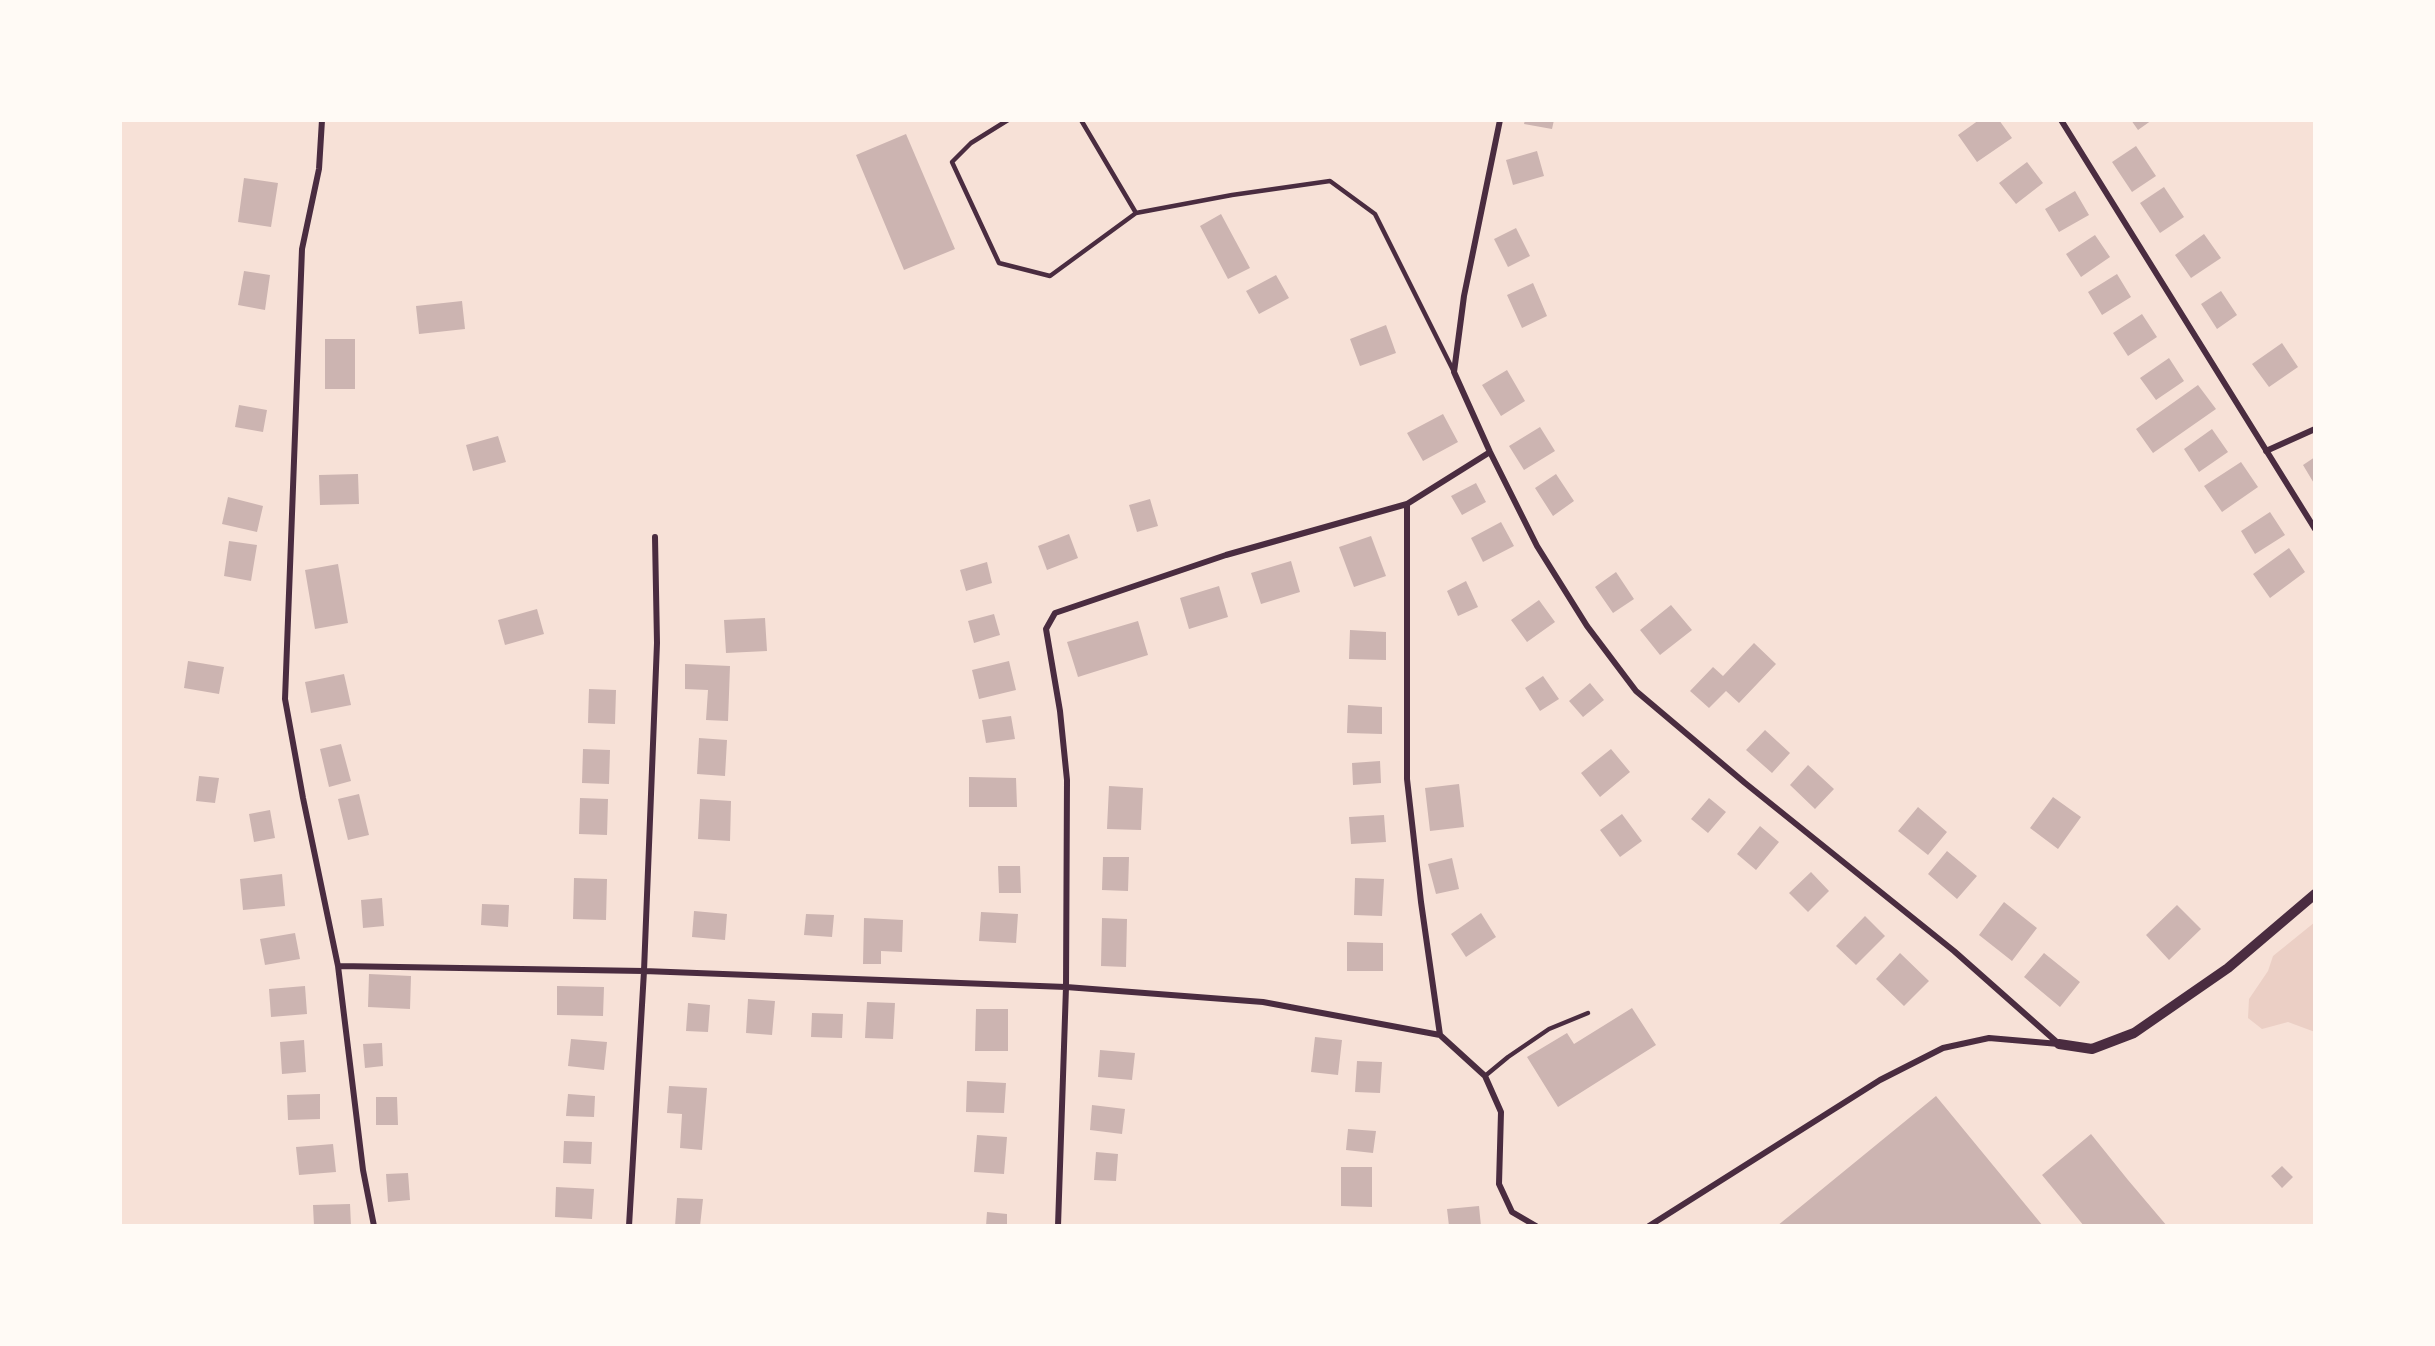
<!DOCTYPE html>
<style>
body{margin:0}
#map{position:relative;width:2435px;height:1346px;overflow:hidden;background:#f7e1d7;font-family:Inter,sans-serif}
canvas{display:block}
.frame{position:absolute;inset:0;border:122px solid #fffaf5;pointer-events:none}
</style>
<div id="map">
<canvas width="2435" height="1346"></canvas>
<div class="frame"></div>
</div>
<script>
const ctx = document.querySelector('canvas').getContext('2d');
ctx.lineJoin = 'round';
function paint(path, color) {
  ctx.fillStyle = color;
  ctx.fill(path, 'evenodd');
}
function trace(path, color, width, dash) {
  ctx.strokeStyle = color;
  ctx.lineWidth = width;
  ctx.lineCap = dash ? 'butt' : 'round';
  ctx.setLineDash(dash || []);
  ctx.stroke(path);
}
paint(new Path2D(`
 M 2315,922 L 2315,1032 L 2288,1022 L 2262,1029 L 2248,1018 L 2249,999 L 2268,971 L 2273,956 Z`), '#ebcfc5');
paint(new Path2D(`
 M 1525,120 L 1554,120 L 1552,129 L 1524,124 Z
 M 1979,120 L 1999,120 L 2012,138 L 1977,162 L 1958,135 Z
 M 2131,120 L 2152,120 L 2138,130 Z
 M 906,134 L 955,249 L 904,270 L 856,155 Z
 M 2136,146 L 2156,176 L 2132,192 L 2112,162 Z
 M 1537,151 L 1544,176 L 1513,185 L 1506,160 Z
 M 2027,162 L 2043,183 L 2016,204 L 1999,183 Z
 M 244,178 L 278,183 L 271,227 L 238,222 Z
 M 2164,187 L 2184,217 L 2160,233 L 2140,203 Z
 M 2075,191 L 2089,215 L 2059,232 L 2045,209 Z
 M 1221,214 L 1250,268 L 1228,279 L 1200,226 Z
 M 1516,228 L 1530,256 L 1508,267 L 1494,239 Z
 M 2204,234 L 2221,258 L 2191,278 L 2175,255 Z
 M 2095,235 L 2110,257 L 2081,277 L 2066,254 Z
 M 244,271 L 270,275 L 265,310 L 238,305 Z
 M 2117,274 L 2131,297 L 2102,315 L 2088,292 Z
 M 1276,275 L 1289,298 L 1259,314 L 1246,291 Z
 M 1533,283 L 1547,316 L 1522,328 L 1507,295 Z
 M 2221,291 L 2237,315 L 2217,329 L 2201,304 Z
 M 462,301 L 465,329 L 419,334 L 416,306 Z
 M 2142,314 L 2157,337 L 2128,356 L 2113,333 Z
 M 1386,325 L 1396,353 L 1360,366 L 1350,339 Z
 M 325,339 L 355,339 L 355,389 L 325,389 Z
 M 2282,343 L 2298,367 L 2269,387 L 2252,364 Z
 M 2169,358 L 2184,381 L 2156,400 L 2140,378 Z
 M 1507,370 L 1525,401 L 1501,416 L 1482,385 Z
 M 2198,385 L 2216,409 L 2153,453 L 2136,429 Z
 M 239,405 L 267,410 L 263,432 L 235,427 Z
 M 1443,414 L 1458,442 L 1423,461 L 1407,433 Z
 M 1540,427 L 1555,451 L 1524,470 L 1509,446 Z
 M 2212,429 L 2228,452 L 2199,472 L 2184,449 Z
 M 498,436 L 506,462 L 473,471 L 466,445 Z
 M 2315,457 L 2315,485 L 2303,465 Z
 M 2241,462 L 2258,487 L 2222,512 L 2204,486 Z
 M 358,474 L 359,504 L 320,505 L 319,475 Z
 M 1556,474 L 1574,501 L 1553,516 L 1535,488 Z
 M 1476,483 L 1486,502 L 1462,515 L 1451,496 Z
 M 228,497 L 263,506 L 257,532 L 222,524 Z
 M 1150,499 L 1158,526 L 1137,532 L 1129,505 Z
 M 2270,512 L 2285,535 L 2255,554 L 2241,531 Z
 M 1501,522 L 1514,546 L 1483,562 L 1471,538 Z
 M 1069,534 L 1078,558 L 1047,570 L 1038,546 Z
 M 1371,536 L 1386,576 L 1354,587 L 1339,547 Z
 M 229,541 L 257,545 L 251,581 L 224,576 Z
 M 2289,548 L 2305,572 L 2270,598 L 2253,574 Z
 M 1291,561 L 1300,592 L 1261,604 L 1251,573 Z
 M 987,562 L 992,583 L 966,591 L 960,570 Z
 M 338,564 L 348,623 L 315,629 L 305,570 Z
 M 1616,572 L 1634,599 L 1613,613 L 1595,587 Z
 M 1466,581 L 1478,607 L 1458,616 L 1447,591 Z
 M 1219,586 L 1228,617 L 1189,629 L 1180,598 Z
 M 1539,600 L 1555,622 L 1527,642 L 1511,620 Z
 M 1671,605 L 1692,630 L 1660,655 L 1640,630 Z
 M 537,609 L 544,634 L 505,645 L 498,620 Z
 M 994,614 L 1000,635 L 974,643 L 968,621 Z
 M 765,618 L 767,651 L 726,653 L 724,620 Z
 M 1138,621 L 1148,655 L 1078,677 L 1067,642 Z
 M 1350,630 L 1386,632 L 1386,660 L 1349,659 Z
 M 1754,643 L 1776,664 L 1739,703 L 1726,691 L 1709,708 L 1690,691 L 1713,667 L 1723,676 Z
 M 188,661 L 224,667 L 219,694 L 184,688 Z
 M 1009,661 L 1016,690 L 979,699 L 972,670 Z
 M 685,664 L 730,666 L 728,721 L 706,720 L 708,690 L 685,689 Z
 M 344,674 L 351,705 L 311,713 L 305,682 Z
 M 1543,676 L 1559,699 L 1540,711 L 1525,688 Z
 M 1590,683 L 1604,700 L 1583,717 L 1569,701 Z
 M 589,689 L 616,690 L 615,724 L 588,723 Z
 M 1348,705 L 1382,707 L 1382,734 L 1347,733 Z
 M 1011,716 L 1015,739 L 986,743 L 982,720 Z
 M 1765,730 L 1790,753 L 1772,773 L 1746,750 Z
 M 699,738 L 727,740 L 725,776 L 697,774 Z
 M 341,744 L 351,781 L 329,787 L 320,749 Z
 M 583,749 L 610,750 L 609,784 L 582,783 Z
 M 1611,749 L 1630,772 L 1600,797 L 1581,773 Z
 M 1380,761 L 1381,783 L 1353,785 L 1352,763 Z
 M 1808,765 L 1834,789 L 1815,809 L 1790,785 Z
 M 199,776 L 219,778 L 215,803 L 196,801 Z
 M 969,777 L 1016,778 L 1017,807 L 969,807 Z
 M 1459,784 L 1464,827 L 1430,831 L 1425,788 Z
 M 1109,786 L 1143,788 L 1141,830 L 1107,829 Z
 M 359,794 L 369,835 L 348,840 L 338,799 Z
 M 2053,797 L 2081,817 L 2058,849 L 2030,828 Z
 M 580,798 L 608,799 L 607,835 L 579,834 Z
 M 1709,798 L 1726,812 L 1708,833 L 1691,819 Z
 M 700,799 L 731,801 L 730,841 L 698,839 Z
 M 1918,807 L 1947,832 L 1928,855 L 1898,831 Z
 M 270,810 L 275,838 L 254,842 L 249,814 Z
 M 1622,814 L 1642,841 L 1620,857 L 1600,830 Z
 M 1384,815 L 1386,842 L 1351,844 L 1349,817 Z
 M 1760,826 L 1779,842 L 1756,870 L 1737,854 Z
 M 1947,851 L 1977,876 L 1957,899 L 1928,874 Z
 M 1103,857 L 1129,857 L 1128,891 L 1102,890 Z
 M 1452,858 L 1459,889 L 1436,894 L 1428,864 Z
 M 998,866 L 1020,866 L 1021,893 L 999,893 Z
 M 1811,872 L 1829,891 L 1808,912 L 1789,893 Z
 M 282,874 L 285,906 L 243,910 L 240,879 Z
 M 574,878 L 607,879 L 606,920 L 573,919 Z
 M 1355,878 L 1384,879 L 1382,916 L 1354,915 Z
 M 382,898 L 384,926 L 363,928 L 361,900 Z
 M 2004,902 L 2037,928 L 2012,961 L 1979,935 Z
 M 482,904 L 509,905 L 508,927 L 481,925 Z
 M 2177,905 L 2201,929 L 2169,960 L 2146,935 Z
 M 694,911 L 727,914 L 725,940 L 692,937 Z
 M 981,912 L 1018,914 L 1016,943 L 979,941 Z
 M 1481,913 L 1496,937 L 1466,957 L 1451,934 Z
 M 806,914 L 834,915 L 832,937 L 804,935 Z
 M 1865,916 L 1885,936 L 1856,965 L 1836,946 Z
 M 864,918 L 903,920 L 902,952 L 881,951 L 881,964 L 863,964 Z
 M 1102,918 L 1127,919 L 1126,967 L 1101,966 Z
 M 295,933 L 300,959 L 265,965 L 260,939 Z
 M 1347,942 L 1383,943 L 1383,971 L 1347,971 Z
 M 1900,953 L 1929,981 L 1904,1006 L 1876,979 Z
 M 2044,953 L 2080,982 L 2060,1007 L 2024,977 Z
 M 369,974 L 411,976 L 410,1009 L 368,1007 Z
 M 305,986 L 307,1014 L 271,1017 L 269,989 Z
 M 557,986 L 604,987 L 603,1016 L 557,1015 Z
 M 748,999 L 775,1001 L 772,1035 L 746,1033 Z
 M 867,1002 L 895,1003 L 893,1039 L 865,1038 Z
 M 688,1003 L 710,1005 L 708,1032 L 686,1031 Z
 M 1632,1008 L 1656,1045 L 1558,1107 L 1527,1057 L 1567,1033 L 1574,1044 Z
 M 976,1009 L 1008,1009 L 1008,1051 L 975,1051 Z
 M 812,1013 L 843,1014 L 842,1038 L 811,1037 Z
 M 1315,1037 L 1342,1040 L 1338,1075 L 1311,1072 Z
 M 571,1039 L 607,1042 L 604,1070 L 568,1066 Z
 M 304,1040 L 306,1072 L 282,1074 L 280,1042 Z
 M 382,1043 L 383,1066 L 365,1068 L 363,1044 Z
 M 1100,1050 L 1135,1053 L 1132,1080 L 1098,1077 Z
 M 1357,1061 L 1382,1062 L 1380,1093 L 1355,1092 Z
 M 967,1081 L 1006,1083 L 1004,1113 L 966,1112 Z
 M 669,1086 L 707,1088 L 702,1150 L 680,1148 L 682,1114 L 667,1113 Z
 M 320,1094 L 320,1119 L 288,1120 L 287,1095 Z
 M 568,1094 L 595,1096 L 594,1117 L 566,1116 Z
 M 1936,1096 L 2043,1226 L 1777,1226 Z
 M 376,1097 L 397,1097 L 398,1125 L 376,1125 Z
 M 1092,1105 L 1125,1109 L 1122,1134 L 1090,1130 Z
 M 1348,1129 L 1376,1131 L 1373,1153 L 1346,1150 Z
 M 2091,1134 L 2128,1180 L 2167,1226 L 2084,1226 L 2042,1175 Z
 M 977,1135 L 1007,1137 L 1004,1174 L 974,1172 Z
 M 564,1141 L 592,1142 L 591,1164 L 563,1163 Z
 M 333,1144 L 336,1172 L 299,1175 L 296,1147 Z
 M 1096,1152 L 1118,1154 L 1116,1181 L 1094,1180 Z
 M 2282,1166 L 2293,1177 L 2282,1188 L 2271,1176 Z
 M 1341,1167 L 1372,1167 L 1372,1207 L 1341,1206 Z
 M 408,1173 L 410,1200 L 388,1202 L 386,1174 Z
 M 556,1187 L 594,1189 L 592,1219 L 555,1217 Z
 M 677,1198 L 703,1199 L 700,1226 L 675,1226 Z
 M 350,1204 L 351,1226 L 314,1226 L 313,1205 Z
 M 1479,1206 L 1481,1226 L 1449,1226 L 1447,1209 Z
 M 987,1212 L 1007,1214 L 1007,1226 L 986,1226 Z`), '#ccb4b1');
trace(new Path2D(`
 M 1008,120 L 971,143 L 952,162 L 999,263 L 1050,276 L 1136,213 L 1232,195 L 1330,181 L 1375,214 L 1454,372
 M 1081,120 L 1136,213
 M 1485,1076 L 1508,1057 L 1549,1029 L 1588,1013`), '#4a2c40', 4.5);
trace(new Path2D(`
 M 322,120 L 319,169 L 302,249 L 285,699 L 303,798 L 338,966 L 363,1170 L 374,1226
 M 1500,120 L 1464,296 L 1454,372 L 1490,452 L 1537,546 L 1587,626 L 1636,691 L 1745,783 L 1954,951 L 2059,1044
 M 2061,120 L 2315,529
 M 2266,451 L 2315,429
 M 338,966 L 644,971 L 1066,987 L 1263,1002 L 1440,1035 L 1485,1076 L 1501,1112 L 1499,1184 L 1512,1212 L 1536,1226
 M 1440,1035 L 1421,902 L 1407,779 L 1407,504 L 1490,452
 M 629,1226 L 644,971 L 657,643 L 655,537
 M 1058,1226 L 1066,987 L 1067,780 L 1060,711 L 1046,629 L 1055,613 L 1226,555 L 1407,504
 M 1649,1226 L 1880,1080 L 1943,1048 L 1989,1038 L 2059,1044`), '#4a2c40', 6);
trace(new Path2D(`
 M 2059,1044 L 2092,1049 L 2134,1033 L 2228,968 L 2315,894`), '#4a2c40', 10);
</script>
